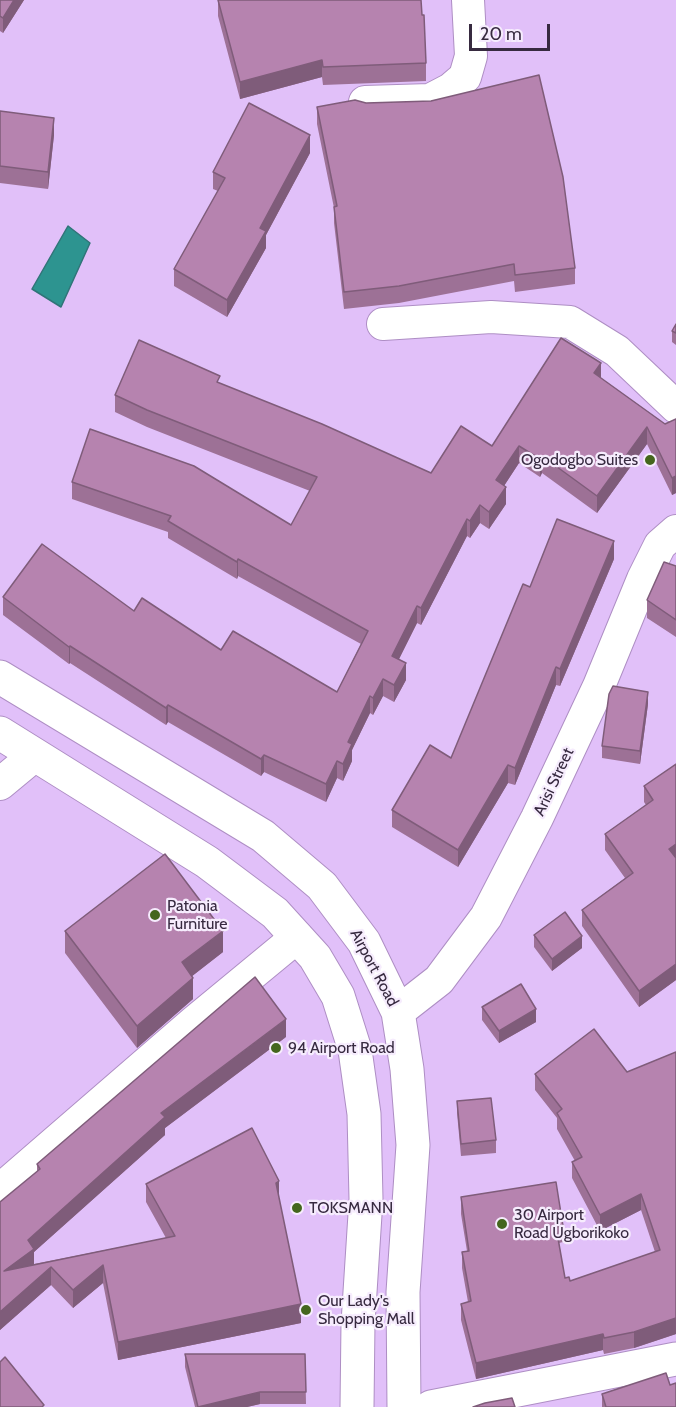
<!DOCTYPE html>
<style>
body{margin:0}
#map{position:relative;width:676px;height:1407px;overflow:hidden;background:#e1c0f9;font-family:Cabin,sans-serif}
canvas{display:block}
.scale{position:absolute;left:469px;top:24px;width:81px;height:27px;box-sizing:border-box;border:3px solid #372a40;border-top:0;padding-left:8px;font-size:18px;line-height:21px;white-space:nowrap;color:#372a40;-webkit-text-stroke:4px #f6ecfd;paint-order:stroke}
</style>
<div id="map">
<canvas width="676" height="1407"></canvas>
<div class="scale">20 m</div>
</div>
<script>
const ctx = document.querySelector('canvas').getContext('2d');
ctx.lineJoin = 'round';
function paint(path, color) {
  ctx.fillStyle = color;
  ctx.fill(path, 'evenodd');
}
function trace(path, color, width, dash) {
  ctx.strokeStyle = color;
  ctx.lineWidth = width;
  ctx.lineCap = dash ? 'butt' : 'round';
  ctx.setLineDash(dash || []);
  ctx.stroke(path);
}
function label(font, color, halo, rows, align = 'center') {
  ctx.font = font + ' Cabin,sans-serif';
  ctx.lineWidth = 4.5;
  ctx.setLineDash([]);
  ctx.textBaseline = 'middle';
  ctx.strokeStyle = halo;
  ctx.fillStyle = color;
  for (const [text, x, y, turn = 0] of rows) {
    ctx.save();
    ctx.translate(x, y);
    ctx.rotate((+turn || 0) * Math.PI / 180);
    ctx.textAlign = isNaN(turn) ? turn : align;
    if (halo) ctx.strokeText(text, 0, 0);
    ctx.fillText(text, 0, 0);
    ctx.restore();
  }
}
const water = new Path2D(`
 M 68,226 L 90,243 L 61,307 L 32,289 Z`);
paint(water, '#2d9490');
trace(water, '#307478', 1.5);
const street = new Path2D(`
 M 365,102 L 430,100 L 451,89 L 465,77 L 471,56 L 468,0
 M 383,324 L 491,317 L 570,322 L 617,351 L 676,407
 M 0,784 L 35,755
 M 398,1012 L 439,980 L 486,917 L 537,818 L 599,686 L 643,579 L 660,545 L 676,531
 M 0,1190 L 194,1022 L 297,937`);
const secondary = new Path2D(`
 M 0,677 L 263,836 L 322,886 L 364,942 L 398,1012 L 407,1069 L 413,1145 L 403,1292 L 404,1407
 M 0,733 L 207,862 L 275,913 L 315,957 L 338,996 L 355,1050 L 364,1114 L 366,1199 L 358,1323 L 357,1407
 M 431,1407 L 676,1359`);
trace(street, '#ae8ec4', 34);
trace(secondary, '#ae8ec4', 35);
trace(street, '#fff', 32);
trace(secondary, '#fff', 33);
paint(new Path2D(`
 M 0,0 L 24,0 L 3,33 L 0,31 Z
 M 218,0 L 426,63 L 426,81 L 323,85 L 322,77 L 240,99 L 218,16 Z
 M 317,107 L 575,268 L 575,284 L 515,292 L 514,281 L 399,303 L 344,309 L 334,223 L 334,208 L 317,124 Z
 M 0,111 L 54,135 L 48,189 L 0,183 Z
 M 310,153 L 266,235 L 266,248 L 227,317 L 174,286 L 174,269 L 218,191 L 213,189 L 213,172 Z
 M 676,324 L 676,345 L 672,342 L 672,331 Z
 M 601,378 L 665,424 L 676,419 L 676,493 L 672,495 L 647,444 L 597,513 L 542,473 L 540,477 L 519,463 L 504,486 L 506,504 L 489,529 L 480,523 L 470,538 L 467,536 L 421,625 L 417,623 L 399,659 L 406,680 L 394,702 L 383,696 L 373,715 L 370,713 L 352,750 L 352,761 L 343,781 L 337,778 L 326,802 L 264,772 L 261,776 L 168,722 L 166,725 L 70,663 L 69,664 L 3,615 L 3,597 L 134,611 L 221,650 L 337,692 L 361,644 L 238,576 L 237,579 L 168,538 L 168,532 L 72,499 L 72,482 L 291,525 L 310,491 L 147,427 L 115,412 L 115,395 L 220,383 L 431,473 L 492,446 Z
 M 614,559 L 560,686 L 556,685 L 515,785 L 508,783 L 458,867 L 392,827 L 392,810 L 451,758 L 530,587 Z
 M 676,566 L 676,637 L 647,618 L 647,600 Z
 M 648,704 L 640,764 L 602,758 L 602,746 Z
 M 676,764 L 676,980 L 639,1007 L 582,926 L 582,910 L 625,878 L 605,850 L 605,834 L 646,805 L 644,802 L 644,786 Z
 M 65,931 L 223,952 L 192,976 L 193,999 L 137,1048 L 65,953 Z
 M 534,935 L 582,948 L 552,971 L 534,947 Z
 M 482,1007 L 536,1022 L 499,1043 L 482,1020 Z
 M 286,1037 L 165,1128 L 165,1135 L 34,1252 L 34,1264 L 166,1238 L 146,1202 L 146,1184 L 279,1199 L 301,1323 L 118,1360 L 103,1283 L 73,1308 L 51,1285 L 0,1330 L 0,1202 L 37,1172 L 37,1164 Z
 M 676,1052 L 676,1334 L 634,1348 L 604,1354 L 603,1350 L 476,1379 L 461,1320 L 461,1304 L 468,1302 L 462,1268 L 462,1252 L 467,1251 L 461,1214 L 461,1197 L 563,1226 L 563,1242 L 559,1243 L 565,1278 L 570,1281 L 655,1252 L 641,1210 L 600,1231 L 572,1178 L 572,1162 L 575,1161 L 557,1129 L 557,1118 L 535,1090 L 535,1074 L 627,1072 Z
 M 457,1101 L 496,1140 L 496,1153 L 461,1156 L 457,1113 Z
 M 185,1354 L 305,1354 L 306,1404 L 260,1404 L 247,1407 L 195,1407 L 185,1367 Z
 M 670,1385 L 676,1407 L 602,1407 L 602,1394 Z`), '#9d7196');
paint(new Path2D(`
 M 14,0 L 24,0 L 3,33 L 3,18 Z
 M 322,60 L 322,77 L 240,99 L 240,82 Z
 M 54,118 L 54,135 L 48,189 L 48,172 Z
 M 310,135 L 310,153 L 266,235 L 266,248 L 227,317 L 227,300 L 260,228 Z
 M 601,363 L 601,380 L 594,373 Z
 M 647,427 L 647,444 L 597,513 L 597,496 Z
 M 519,446 L 519,463 L 496,498 L 496,480 Z
 M 542,456 L 542,473 L 540,477 L 540,459 Z
 M 676,476 L 676,493 L 672,495 L 672,478 Z
 M 506,487 L 506,504 L 489,529 L 489,512 Z
 M 480,505 L 480,523 L 470,538 L 470,521 Z
 M 467,519 L 467,536 L 421,625 L 421,608 Z
 M 614,541 L 614,559 L 560,686 L 560,669 Z
 M 238,559 L 238,576 L 237,579 L 237,562 Z
 M 417,606 L 417,623 L 392,673 L 392,656 Z
 M 70,646 L 70,663 L 69,664 L 69,647 Z
 M 406,663 L 406,680 L 394,702 L 394,685 Z
 M 556,667 L 556,685 L 515,785 L 515,768 Z
 M 383,679 L 383,696 L 373,715 L 373,698 Z
 M 648,692 L 648,704 L 640,764 L 640,751 Z
 M 370,696 L 370,713 L 352,750 L 352,761 L 343,781 L 343,764 L 348,742 Z
 M 168,705 L 168,722 L 166,725 L 166,708 Z
 M 264,755 L 264,772 L 261,776 L 261,759 Z
 M 337,761 L 337,778 L 326,802 L 326,784 Z
 M 508,765 L 508,783 L 458,867 L 458,850 Z
 M 676,844 L 676,861 L 669,849 Z
 M 223,931 L 223,952 L 182,984 L 182,962 Z
 M 582,936 L 582,948 L 552,971 L 552,959 Z
 M 676,964 L 676,980 L 639,1007 L 639,991 Z
 M 193,978 L 193,999 L 137,1048 L 137,1026 Z
 M 536,1009 L 536,1022 L 499,1043 L 499,1031 Z
 M 286,1019 L 286,1037 L 165,1128 L 165,1135 L 34,1252 L 34,1267 L 4,1271 L 28,1240 L 161,1113 Z
 M 279,1181 L 279,1199 L 276,1183 Z
 M 641,1194 L 641,1210 L 600,1231 L 600,1215 Z
 M 103,1265 L 103,1283 L 73,1308 L 73,1290 Z
 M 51,1267 L 51,1285 L 0,1330 L 0,1312 Z
 M 301,1304 L 301,1323 L 118,1360 L 118,1342 Z
 M 676,1318 L 676,1334 L 634,1348 L 634,1332 Z
 M 603,1334 L 603,1350 L 476,1379 L 476,1363 Z
 M 260,1392 L 260,1404 L 247,1407 L 199,1407 Z`), '#7f5c7a');
const building = new Path2D(`
 M 0,0 L 14,0 L 3,18 L 0,16 Z
 M 218,0 L 421,0 L 422,15 L 424,15 L 426,63 L 323,67 L 322,60 L 240,82 Z
 M 539,75 L 563,177 L 575,268 L 515,275 L 514,264 L 399,286 L 344,292 L 334,207 L 337,206 L 317,107 L 355,100 L 366,103 L 431,101 Z
 M 249,103 L 310,135 L 260,228 L 266,231 L 227,300 L 174,269 L 225,178 L 213,172 Z
 M 0,111 L 54,118 L 48,172 L 0,166 Z
 M 676,324 L 676,333 L 672,331 Z
 M 561,338 L 601,363 L 594,373 L 665,424 L 676,419 L 676,476 L 672,478 L 647,427 L 597,496 L 542,456 L 540,459 L 519,446 L 496,480 L 506,487 L 489,512 L 480,505 L 470,521 L 467,519 L 421,608 L 417,606 L 392,656 L 406,663 L 394,685 L 383,679 L 373,698 L 370,696 L 348,742 L 352,744 L 343,764 L 337,761 L 326,784 L 264,755 L 261,759 L 168,705 L 166,708 L 70,646 L 69,647 L 3,597 L 42,544 L 134,611 L 142,598 L 221,650 L 233,631 L 337,692 L 368,631 L 238,559 L 237,562 L 168,521 L 171,516 L 72,482 L 90,429 L 194,466 L 291,525 L 317,477 L 147,410 L 115,395 L 139,340 L 220,376 L 217,382 L 322,424 L 431,473 L 461,426 L 492,446 Z
 M 557,519 L 614,541 L 560,669 L 556,667 L 515,768 L 508,765 L 458,850 L 392,810 L 430,745 L 451,758 L 523,584 L 530,587 Z
 M 664,562 L 676,566 L 676,620 L 647,600 Z
 M 613,686 L 648,692 L 640,751 L 602,746 L 609,694 Z
 M 676,764 L 676,844 L 669,849 L 676,858 L 676,964 L 639,991 L 582,910 L 633,873 L 605,834 L 653,800 L 644,786 Z
 M 165,854 L 223,931 L 182,962 L 193,978 L 137,1026 L 65,931 Z
 M 565,912 L 582,936 L 552,959 L 534,935 Z
 M 255,977 L 286,1019 L 161,1113 L 165,1117 L 28,1240 L 34,1249 L 4,1271 L 175,1236 L 146,1184 L 252,1128 L 279,1181 L 276,1183 L 301,1304 L 118,1342 L 103,1265 L 73,1290 L 51,1267 L 0,1312 L 0,1202 L 40,1169 L 37,1164 Z
 M 521,984 L 536,1009 L 499,1031 L 482,1007 Z
 M 594,1029 L 627,1072 L 676,1052 L 676,1318 L 634,1332 L 604,1338 L 603,1334 L 476,1363 L 461,1304 L 471,1301 L 462,1252 L 469,1251 L 461,1197 L 556,1182 L 563,1226 L 556,1227 L 565,1278 L 569,1277 L 570,1281 L 660,1250 L 641,1194 L 600,1215 L 572,1162 L 582,1157 L 557,1113 L 562,1109 L 535,1074 Z
 M 491,1098 L 496,1140 L 461,1144 L 457,1101 Z
 M 185,1354 L 305,1354 L 306,1392 L 260,1392 L 198,1407 Z
 M 5,1357 L 44,1405 L 42,1407 L 0,1407 L 0,1362 Z
 M 666,1373 L 670,1385 L 676,1383 L 676,1407 L 606,1407 L 602,1394 Z
 M 512,1398 L 515,1407 L 473,1407 L 485,1403 Z`);
paint(building, '#b683af');
trace(building, '#7f5c7a', 1.5);
for (const [x, y, r, color] of [
 [650,460,6,"#44661d"],
 [155,915,6,"#44661d"],
 [276,1048,6,"#44661d"],
 [297,1208,6,"#44661d"],
 [502,1224,6,"#44661d"],
 [306,1310,6,"#44661d"]
]) {
  const dot = new Path2D();
  dot.arc(x, y, r, 0, 2 * Math.PI);
  ctx.fillStyle = color;
  ctx.fill(dot);
  trace(dot, '#f6ecfd', 2);
}
label('16px', '#372a40', '#f6ecfd', [
 ["Ogodogbo Suites",638,460,"right"],
 ["Patonia",167,906],
 ["Furniture",167,924],
 ["94 Airport Road",288,1048],
 ["TOKSMANN",309,1208],
 ["30 Airport",514,1215],
 ["Road Ugborikoko",514,1233],
 ["Our Lady's",318,1301],
 ["Shopping Mall",318,1319]
], 'left');
label('16px', '#372a40', '#f6ecfd', [
 ["Arisi Street",554,782,-65],
 ["Airport Road",374,968,62]
]);
</script>
